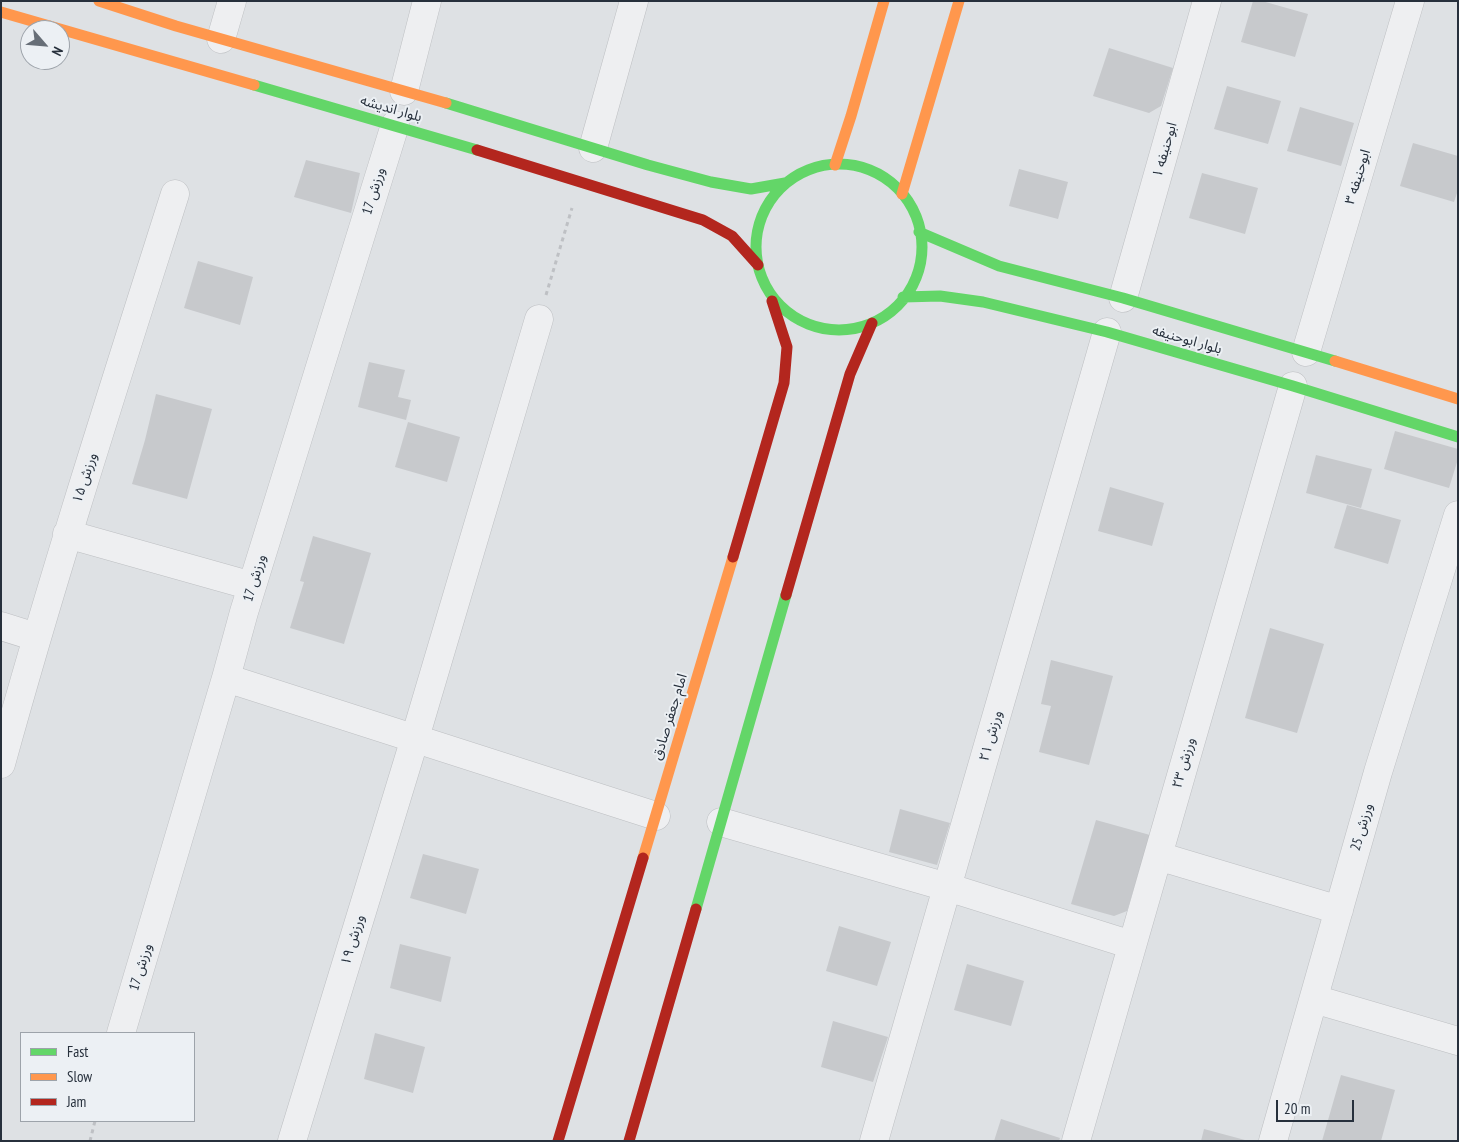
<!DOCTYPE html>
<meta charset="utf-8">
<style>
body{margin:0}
#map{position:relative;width:1459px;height:1142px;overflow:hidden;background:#dee1e4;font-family:"PT Sans Narrow",sans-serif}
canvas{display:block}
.frame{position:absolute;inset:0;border:2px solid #27303c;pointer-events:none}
.legend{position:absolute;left:20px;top:1032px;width:175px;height:90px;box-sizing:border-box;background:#ecf0f4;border:1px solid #9da3aa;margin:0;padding:6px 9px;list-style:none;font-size:15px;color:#27303c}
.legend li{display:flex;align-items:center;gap:10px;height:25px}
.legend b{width:25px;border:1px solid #9da3aa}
.north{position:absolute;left:20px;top:20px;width:50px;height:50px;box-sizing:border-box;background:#ecf0f4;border:1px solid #9da3aa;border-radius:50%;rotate:117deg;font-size:14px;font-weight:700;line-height:20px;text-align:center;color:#27303c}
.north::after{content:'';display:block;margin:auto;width:18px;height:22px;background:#676e77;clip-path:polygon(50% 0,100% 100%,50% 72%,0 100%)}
.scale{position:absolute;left:1276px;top:1100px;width:78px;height:22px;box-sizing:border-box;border:2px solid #27303c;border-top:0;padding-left:6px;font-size:15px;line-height:18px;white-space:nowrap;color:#27303c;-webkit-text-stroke:4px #ecf0f4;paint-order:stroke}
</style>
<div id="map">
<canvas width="1459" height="1142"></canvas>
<div class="frame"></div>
<ul class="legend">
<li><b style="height:6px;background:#63d668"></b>Fast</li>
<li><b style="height:6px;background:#ff974d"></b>Slow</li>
<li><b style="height:6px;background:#b3261e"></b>Jam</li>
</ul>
<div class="north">N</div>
<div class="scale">20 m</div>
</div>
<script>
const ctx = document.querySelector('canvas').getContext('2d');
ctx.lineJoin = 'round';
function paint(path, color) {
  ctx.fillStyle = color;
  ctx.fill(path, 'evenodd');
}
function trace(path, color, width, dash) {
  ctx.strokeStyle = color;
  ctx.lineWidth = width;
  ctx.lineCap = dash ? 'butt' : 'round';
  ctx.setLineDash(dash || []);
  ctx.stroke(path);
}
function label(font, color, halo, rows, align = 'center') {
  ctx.font = font + ' "PT Sans Narrow","Noto Sans Arabic",sans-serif';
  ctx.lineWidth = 4;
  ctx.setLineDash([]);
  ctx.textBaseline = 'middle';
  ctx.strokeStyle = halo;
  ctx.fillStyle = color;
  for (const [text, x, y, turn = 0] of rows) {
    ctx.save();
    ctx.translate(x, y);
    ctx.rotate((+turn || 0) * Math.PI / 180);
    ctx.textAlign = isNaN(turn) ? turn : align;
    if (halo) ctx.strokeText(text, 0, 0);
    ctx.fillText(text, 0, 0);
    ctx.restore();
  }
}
paint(new Path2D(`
 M 1253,1 L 1262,1 L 1308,14 L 1295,57 L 1241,42 Z
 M 1109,48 L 1173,68 L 1161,106 L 1149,113 L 1093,96 Z
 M 1227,86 L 1281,101 L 1268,144 L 1214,129 Z
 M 1300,107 L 1354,123 L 1341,166 L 1287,151 Z
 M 1413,143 L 1458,156 L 1458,190 L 1454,202 L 1400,186 Z
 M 306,160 L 360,173 L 351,213 L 294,197 Z
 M 1019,169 L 1068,182 L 1058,219 L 1009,206 Z
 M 1202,173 L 1258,188 L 1245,234 L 1189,218 Z
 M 198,261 L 253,277 L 240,325 L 184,308 Z
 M 369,362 L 405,370 L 398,397 L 411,400 L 406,420 L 358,407 Z
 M 156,394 L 212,409 L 187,499 L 132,484 L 145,440 Z
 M 408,422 L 460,437 L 447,482 L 395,467 Z
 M 1395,431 L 1458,449 L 1458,459 L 1449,488 L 1384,469 Z
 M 1316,455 L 1372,469 L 1361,508 L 1306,493 Z
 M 1110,487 L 1164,503 L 1152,546 L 1098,531 Z
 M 1347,505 L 1401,520 L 1388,564 L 1334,548 Z
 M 313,536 L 371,553 L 344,644 L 290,628 L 304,582 L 300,581 Z
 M 1270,628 L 1324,644 L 1297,733 L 1245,718 Z
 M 1051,660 L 1113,676 L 1089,765 L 1039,752 L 1051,706 L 1041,704 Z
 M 900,809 L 950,823 L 937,865 L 889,852 Z
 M 1096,820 L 1150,835 L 1127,911 L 1114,916 L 1071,904 Z
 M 423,854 L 479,869 L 466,914 L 410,898 Z
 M 839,926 L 891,942 L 877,986 L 826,971 Z
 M 400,944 L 451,957 L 441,1002 L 390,988 Z
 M 967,964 L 1024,981 L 1011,1026 L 954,1010 Z
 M 833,1021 L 888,1037 L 873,1082 L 821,1067 Z
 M 375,1033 L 425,1047 L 413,1093 L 364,1079 Z
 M 1341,1075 L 1395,1090 L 1381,1141 L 1322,1141 Z
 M 1001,1119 L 1060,1138 L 1059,1141 L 994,1141 Z
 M 1204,1129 L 1245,1140 L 1245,1141 L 1201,1141 Z`), '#c7c9cc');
const street = new Path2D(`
 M 221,39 L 232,1
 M 404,91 L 427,1
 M 593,148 L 634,1
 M 1123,298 L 1207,1
 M 1306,352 L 1410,1
 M 67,534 L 252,586
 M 1,626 L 36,637
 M 226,678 L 656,816
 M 1,764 C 54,572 115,383 175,194
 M 721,822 L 947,887 L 1132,945
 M 1158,856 L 1339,910
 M 1314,999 L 1458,1041
 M 121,1033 L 226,678 L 244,612 L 395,125
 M 292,1141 L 415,738 L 539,319
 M 874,1141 L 1107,332
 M 1076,1141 L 1293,386
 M 1273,1141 L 1378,772 L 1458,515`);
trace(street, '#bdbfc2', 29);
trace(new Path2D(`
 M 546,295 L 572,208
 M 90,1141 L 95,1121`), '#bec0c4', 3, [4, 4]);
trace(street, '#eeeff1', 28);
trace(new Path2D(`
 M 254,85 L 477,150
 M 446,103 L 648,165 L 711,182 L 751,189 L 785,183
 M756 247a83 83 0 1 1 166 0a83 83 0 1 1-166 0Z
 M 919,232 L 999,266 L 1123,298 L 1335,361
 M 903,297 L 940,296 L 983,302 L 1107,332 L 1293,386 L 1458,437
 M 696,909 L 786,595`), '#63d668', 11);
trace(new Path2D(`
 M 99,1 L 176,26 L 446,103
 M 1,12 L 254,85
 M 835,165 L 851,116 L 884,1
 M 902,194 L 959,1
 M 1335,361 L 1458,399
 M 643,858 L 733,557`), '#ff974d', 11);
trace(new Path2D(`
 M 477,150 L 703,220 L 732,236 L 758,265
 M 733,557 L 784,383 L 787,347 L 772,301
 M 786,595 L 850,374 L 872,323
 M 558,1141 L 643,858
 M 629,1141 L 696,909`), '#b3261e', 11);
label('14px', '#27303c', '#ecf0f4', [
 ["بلوار اندیشه",391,109,16],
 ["ابوحنیفه ۱",1165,150,-74],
 ["ابوحنیفه ۳",1358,177,-73],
 ["ورزش 17",374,191,-73],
 ["بلوار ابوحنیفه",1187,340,16],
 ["ورزش ۱۵",85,478,-72],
 ["ورزش 17",255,578,-73],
 ["امام جعفر صادق",670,717,-73],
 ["ورزش ۲۱",991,736,-74],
 ["ورزش ۲۳",1184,763,-74],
 ["ورزش 25",1362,827,-74],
 ["ورزش ۱۹",353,940,-73],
 ["ورزش 17",141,967,-73]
]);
</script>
